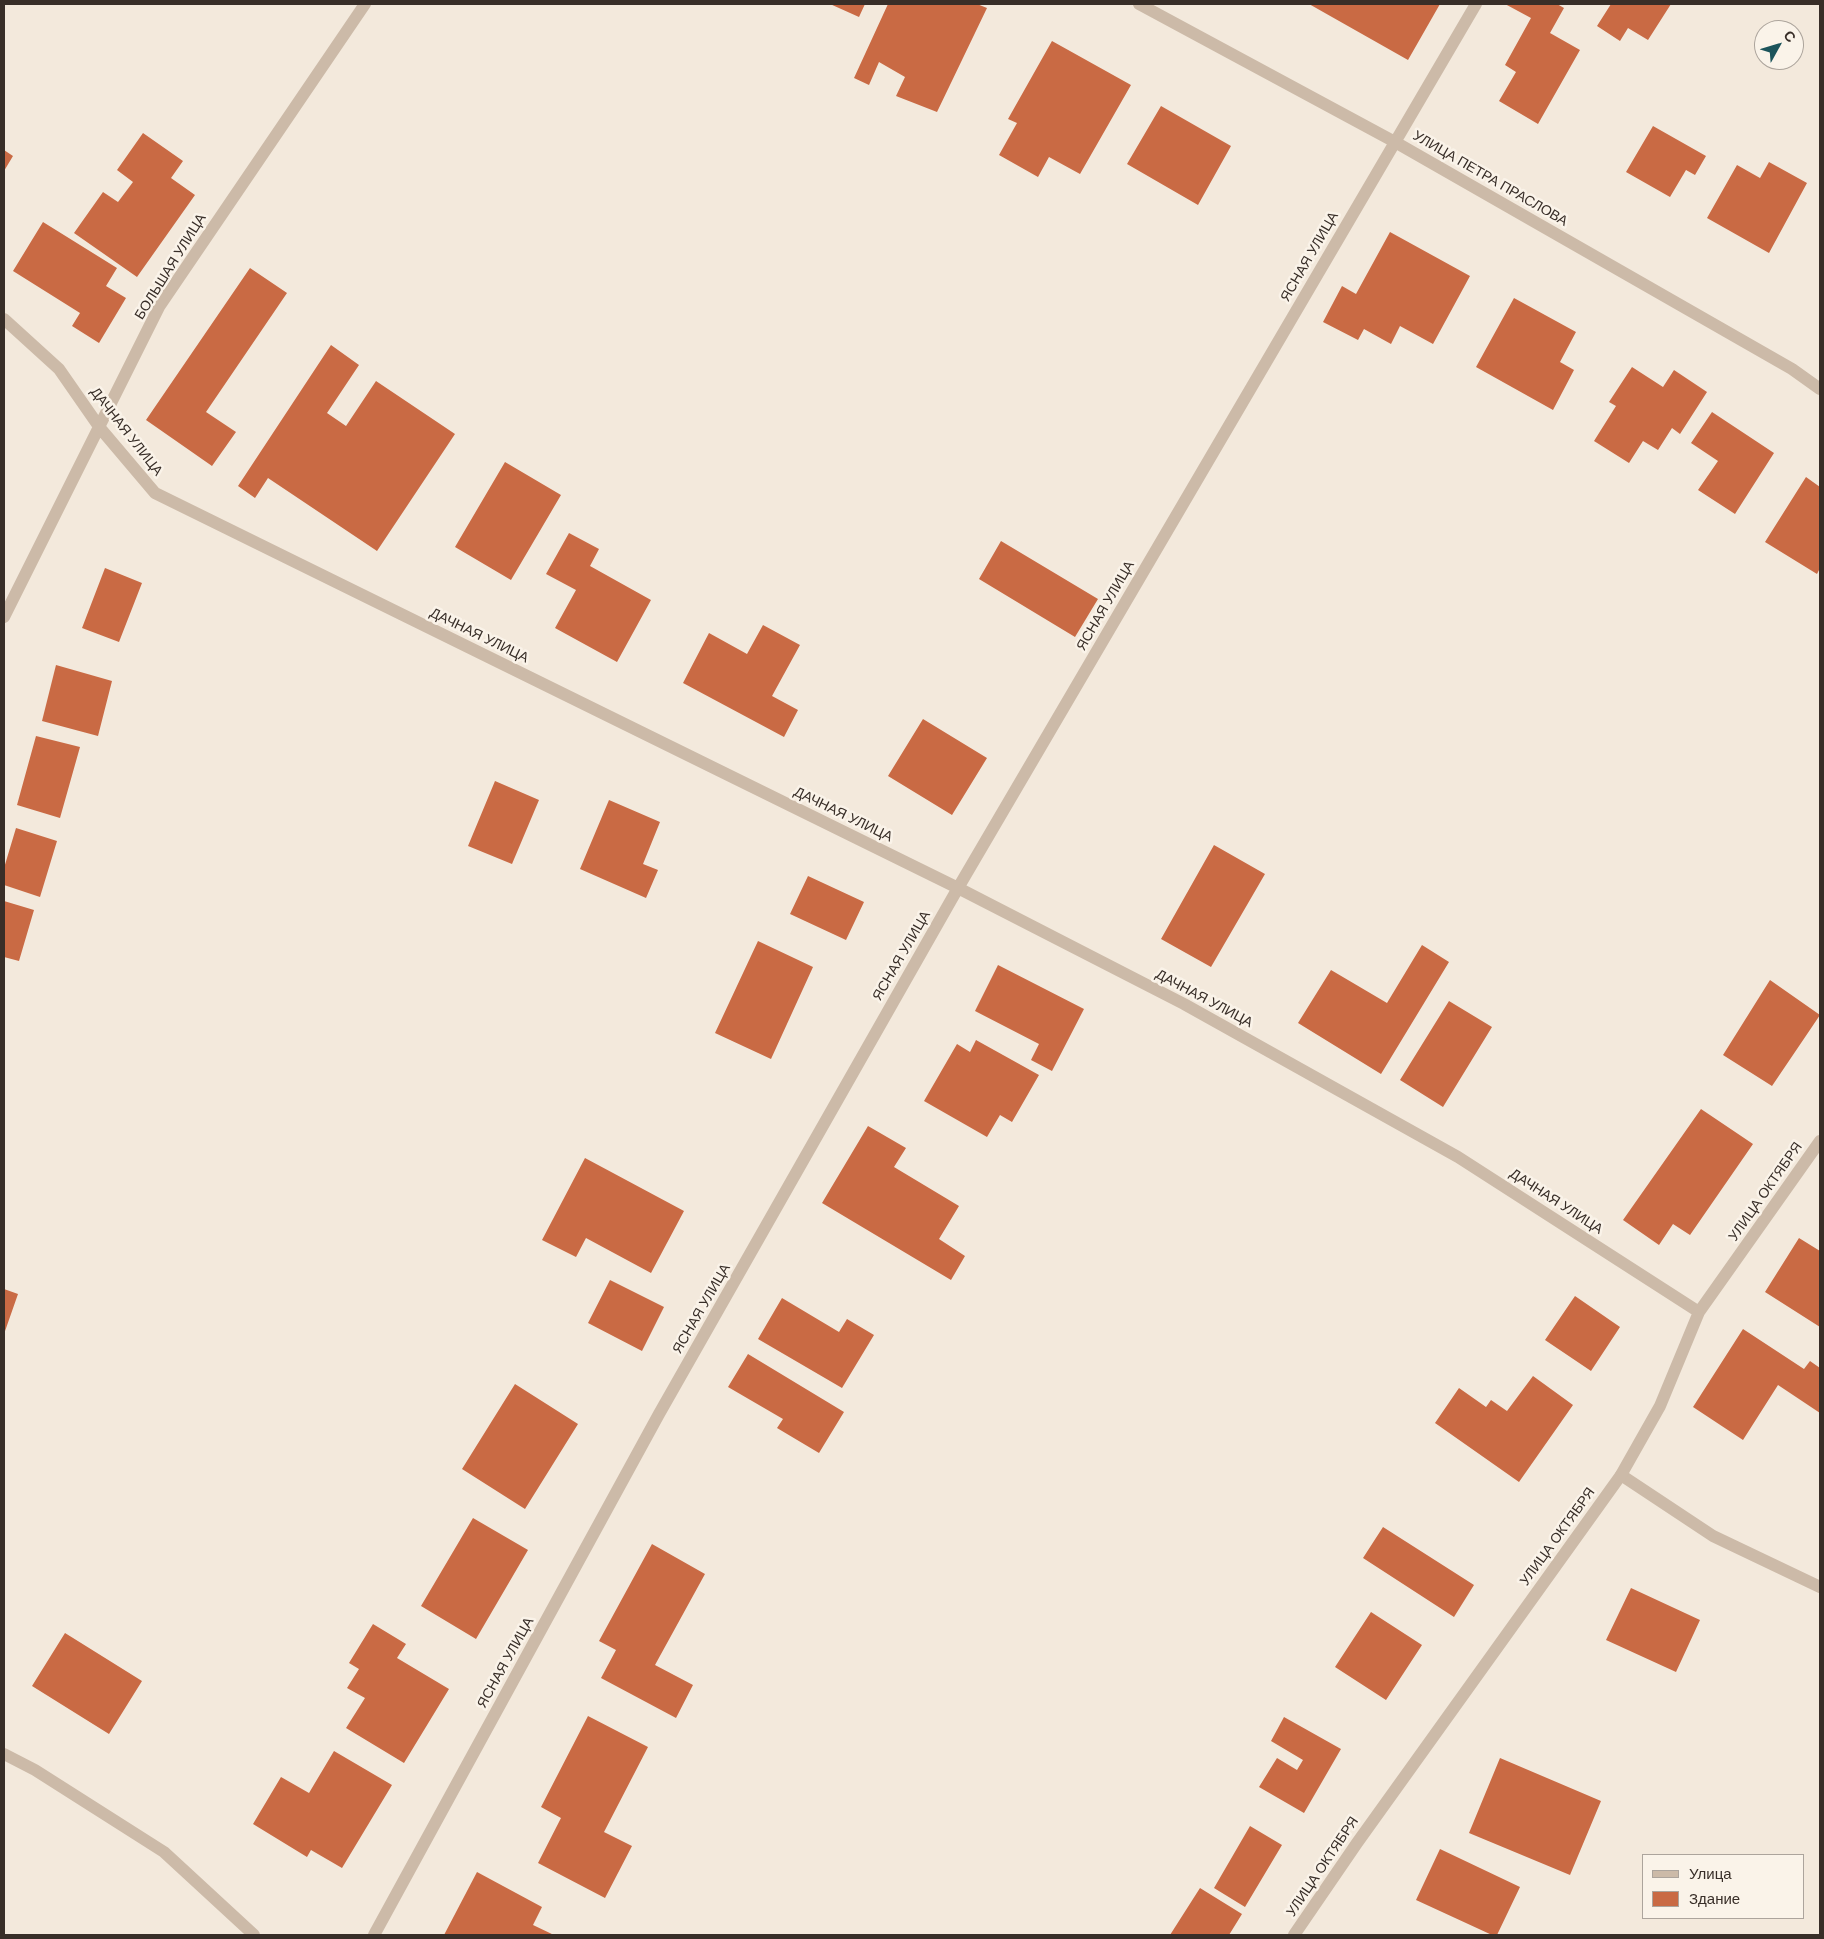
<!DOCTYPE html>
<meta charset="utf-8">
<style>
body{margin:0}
#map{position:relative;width:1824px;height:1939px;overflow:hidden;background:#f3e9dc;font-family:"DM Sans",sans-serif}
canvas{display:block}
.frame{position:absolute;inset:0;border:5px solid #382e28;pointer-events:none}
.legend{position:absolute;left:1642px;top:1854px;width:162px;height:65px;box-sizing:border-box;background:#faf3e9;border:1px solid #aca49c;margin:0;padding:6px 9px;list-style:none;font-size:15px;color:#382e28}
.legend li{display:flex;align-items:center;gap:10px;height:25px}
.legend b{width:25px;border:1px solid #aca49c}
.north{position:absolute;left:1754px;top:20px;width:50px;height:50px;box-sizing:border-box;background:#faf3e9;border:1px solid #aca49c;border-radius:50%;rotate:51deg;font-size:14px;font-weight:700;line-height:20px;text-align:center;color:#382e28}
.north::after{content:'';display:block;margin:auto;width:18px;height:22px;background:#1c545b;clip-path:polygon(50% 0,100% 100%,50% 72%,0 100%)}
</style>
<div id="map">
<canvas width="1824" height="1939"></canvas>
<div class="frame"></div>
<ul class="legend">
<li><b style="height:6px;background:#ccbaa8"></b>Улица</li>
<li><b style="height:14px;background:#c96a44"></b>Здание</li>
</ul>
<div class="north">С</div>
</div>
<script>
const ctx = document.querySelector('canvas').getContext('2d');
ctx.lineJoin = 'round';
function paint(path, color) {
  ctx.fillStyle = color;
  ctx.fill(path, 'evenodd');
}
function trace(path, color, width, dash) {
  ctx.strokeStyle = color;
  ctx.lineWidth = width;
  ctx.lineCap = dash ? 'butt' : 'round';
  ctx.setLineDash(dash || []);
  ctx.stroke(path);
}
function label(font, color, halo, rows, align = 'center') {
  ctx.font = font + ' "DM Sans",sans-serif';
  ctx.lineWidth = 5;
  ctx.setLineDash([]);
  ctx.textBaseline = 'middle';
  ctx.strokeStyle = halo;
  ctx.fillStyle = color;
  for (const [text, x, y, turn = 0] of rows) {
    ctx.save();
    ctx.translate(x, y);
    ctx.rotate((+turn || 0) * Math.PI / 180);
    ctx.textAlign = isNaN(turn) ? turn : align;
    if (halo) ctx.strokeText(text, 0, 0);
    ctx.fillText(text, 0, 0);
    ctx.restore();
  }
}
paint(new Path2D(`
 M 830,4 L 865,4 L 859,17 Z
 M 888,4 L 977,4 L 987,8 L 937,112 L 896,96 L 905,77 L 879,62 L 869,85 L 854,78 Z
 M 1309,4 L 1440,4 L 1408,60 Z
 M 1505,4 L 1557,4 L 1564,8 L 1550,33 L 1580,50 L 1538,124 L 1499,101 L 1516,72 L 1505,65 L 1531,18 Z
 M 1611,4 L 1671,4 L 1648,40 L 1628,28 L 1620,41 L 1597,26 Z
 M 1052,41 L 1131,85 L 1080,174 L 1049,157 L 1038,177 L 999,155 L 1017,123 L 1008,119 Z
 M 1161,106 L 1231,146 L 1198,205 L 1127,164 Z
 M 1653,126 L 1706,156 L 1695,175 L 1686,170 L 1670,197 L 1626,172 Z
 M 143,133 L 183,161 L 171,178 L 195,195 L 137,277 L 74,233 L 103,192 L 118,202 L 133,182 L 117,170 Z
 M 4,150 L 13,156 L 4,171 Z
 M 1769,162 L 1807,183 L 1769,253 L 1707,218 L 1737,165 L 1760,178 Z
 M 43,222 L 117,268 L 106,286 L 126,298 L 99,343 L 72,326 L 80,313 L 13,271 Z
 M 1390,232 L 1470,276 L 1433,344 L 1400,326 L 1391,344 L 1364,329 L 1358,340 L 1323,322 L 1342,286 L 1356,294 Z
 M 250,268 L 287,293 L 206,412 L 236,432 L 212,466 L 146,420 Z
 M 1514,298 L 1576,332 L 1560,362 L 1574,370 L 1553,410 L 1476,367 Z
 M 331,345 L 359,365 L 327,413 L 346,426 L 376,381 L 455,434 L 377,551 L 268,478 L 255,498 L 238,486 Z
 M 1632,367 L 1663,387 L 1674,370 L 1707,392 L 1680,434 L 1672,428 L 1658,450 L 1643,441 L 1629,463 L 1594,441 L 1616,406 L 1609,402 Z
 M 1712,412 L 1774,453 L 1735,514 L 1698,490 L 1718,461 L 1691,443 Z
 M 505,462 L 561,495 L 511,580 L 455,547 Z
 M 1806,477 L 1820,487 L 1820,568 L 1817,574 L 1765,542 Z
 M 569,533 L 599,549 L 590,566 L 651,600 L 617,662 L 555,628 L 576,590 L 546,574 Z
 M 1001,541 L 1098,599 L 1075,637 L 979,579 Z
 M 105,568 L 142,583 L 119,642 L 82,628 Z
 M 763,625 L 800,645 L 772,696 L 798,710 L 784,737 L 683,683 L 709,633 L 747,654 Z
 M 56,665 L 112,681 L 98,736 L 42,721 Z
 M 923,719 L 987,758 L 952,815 L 888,776 Z
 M 36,736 L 80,747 L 60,818 L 17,805 Z
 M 495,781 L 539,800 L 512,864 L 468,846 Z
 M 609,800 L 660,822 L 643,864 L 658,870 L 646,898 L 580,869 Z
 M 16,828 L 57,841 L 40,897 L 4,885 L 4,868 Z
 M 1214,845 L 1265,874 L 1211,967 L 1161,939 Z
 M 808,876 L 864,902 L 846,940 L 790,914 Z
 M 4,901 L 34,910 L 19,961 L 4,957 Z
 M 758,941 L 813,967 L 771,1059 L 715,1033 Z
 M 1422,945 L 1449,962 L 1381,1074 L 1298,1023 L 1331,970 L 1387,1003 Z
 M 998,965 L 1084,1009 L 1052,1071 L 1031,1060 L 1039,1044 L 975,1011 Z
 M 1770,980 L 1820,1015 L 1772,1086 L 1723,1055 Z
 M 1449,1001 L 1492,1027 L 1443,1107 L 1400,1080 Z
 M 976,1040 L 1039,1075 L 1012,1122 L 1000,1115 L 987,1137 L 924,1101 L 957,1044 L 970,1052 Z
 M 1701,1109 L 1753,1144 L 1690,1235 L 1673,1224 L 1659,1245 L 1623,1220 Z
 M 868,1126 L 906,1148 L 894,1167 L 959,1206 L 939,1239 L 965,1256 L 951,1280 L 822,1203 Z
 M 585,1158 L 684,1211 L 651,1273 L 586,1238 L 576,1257 L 542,1240 Z
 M 1799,1238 L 1820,1251 L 1820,1327 L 1765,1292 Z
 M 610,1280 L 664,1307 L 642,1351 L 588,1323 Z
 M 4,1289 L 18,1294 L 4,1334 Z
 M 1575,1296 L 1620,1327 L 1591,1371 L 1545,1340 Z
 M 782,1298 L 839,1332 L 847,1319 L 874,1335 L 842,1388 L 758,1339 Z
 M 1743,1329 L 1804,1369 L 1810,1361 L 1820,1368 L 1820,1413 L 1778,1385 L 1743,1440 L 1693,1407 Z
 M 748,1354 L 844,1412 L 819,1453 L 777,1428 L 783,1419 L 728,1387 Z
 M 1533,1376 L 1573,1405 L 1519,1482 L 1435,1423 L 1459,1388 L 1486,1407 L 1491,1400 L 1507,1411 Z
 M 515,1384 L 578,1424 L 525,1509 L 462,1469 Z
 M 473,1518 L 528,1550 L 476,1639 L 421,1606 Z
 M 1383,1527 L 1474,1585 L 1454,1617 L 1363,1558 Z
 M 652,1544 L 705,1574 L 655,1665 L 693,1685 L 676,1718 L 601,1678 L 616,1650 L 599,1641 Z
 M 1631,1588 L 1700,1620 L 1676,1672 L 1606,1640 Z
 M 1371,1612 L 1422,1645 L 1386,1700 L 1335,1667 Z
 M 373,1624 L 406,1644 L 397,1658 L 449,1689 L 404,1763 L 346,1728 L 365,1698 L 347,1688 L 359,1669 L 349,1663 Z
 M 65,1633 L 142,1681 L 109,1734 L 32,1686 Z
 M 588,1716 L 648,1747 L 604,1832 L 632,1846 L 605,1898 L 538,1863 L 561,1818 L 541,1807 Z
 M 1284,1717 L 1341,1749 L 1304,1813 L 1259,1787 L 1277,1758 L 1297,1770 L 1303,1760 L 1271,1741 Z
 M 334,1751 L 392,1785 L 342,1868 L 311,1850 L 307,1857 L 253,1824 L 281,1777 L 309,1793 Z
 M 1500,1758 L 1601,1801 L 1570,1875 L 1469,1833 Z
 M 1250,1826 L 1282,1845 L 1245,1907 L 1214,1888 Z
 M 1440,1849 L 1520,1887 L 1497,1935 L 1492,1935 L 1416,1900 Z
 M 477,1872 L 542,1907 L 533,1925 L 554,1935 L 444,1935 Z
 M 1200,1888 L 1242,1914 L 1229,1935 L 1170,1935 Z`), '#c96a44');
trace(new Path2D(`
 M 1621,1475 L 1713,1536 L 1820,1587`), '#ccbaa8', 12);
trace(new Path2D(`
 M 1139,4 L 1395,142 L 1792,369 L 1820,389
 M 4,319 L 59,369 L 100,428 L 155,493 L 958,888 L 1184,1004 L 1458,1157 L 1699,1312
 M 4,617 L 159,307 L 365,4
 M 4,1754 L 35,1770 L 164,1852 L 254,1935
 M 374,1935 L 659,1414 L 958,888 L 1476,4
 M 1294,1935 L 1357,1843 L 1621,1475 L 1660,1406 L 1699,1312 L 1820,1141`), '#ccbaa8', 12);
label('14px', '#382e28', '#faf3e9', [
 ["УЛИЦА ПЕТРА ПРАСЛОВА",1490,179,30],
 ["ЯСНАЯ УЛИЦА",1310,257,-60],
 ["БОЛЬШАЯ УЛИЦА",171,267,-58],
 ["ДАЧНАЯ УЛИЦА",126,432,52],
 ["ЯСНАЯ УЛИЦА",1106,606,-60],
 ["ДАЧНАЯ УЛИЦА",479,636,26],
 ["ДАЧНАЯ УЛИЦА",843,815,26],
 ["ЯСНАЯ УЛИЦА",902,956,-60],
 ["ДАЧНАЯ УЛИЦА",1204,999,28],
 ["УЛИЦА ОКТЯБРЯ",1766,1192,-55],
 ["ДАЧНАЯ УЛИЦА",1556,1202,33],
 ["ЯСНАЯ УЛИЦА",702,1309,-60],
 ["УЛИЦА ОКТЯБРЯ",1558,1537,-54],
 ["ЯСНАЯ УЛИЦА",506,1663,-61],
 ["УЛИЦА ОКТЯБРЯ",1323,1867,-56]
]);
</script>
